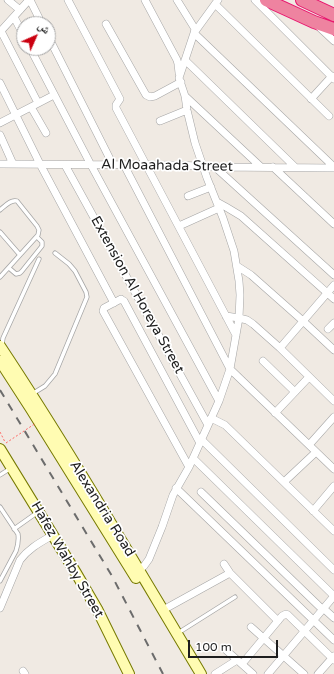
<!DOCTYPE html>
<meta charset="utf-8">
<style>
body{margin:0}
#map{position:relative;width:334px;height:674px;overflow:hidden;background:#f0eae3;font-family:"Varela Round","Noto Naskh Arabic",sans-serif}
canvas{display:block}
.north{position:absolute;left:16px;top:16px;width:40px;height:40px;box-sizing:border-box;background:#fff;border:1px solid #a5a5a5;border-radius:50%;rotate:45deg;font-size:11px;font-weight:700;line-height:16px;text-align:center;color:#1e1e1e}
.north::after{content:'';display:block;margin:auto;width:14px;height:18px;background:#cb0010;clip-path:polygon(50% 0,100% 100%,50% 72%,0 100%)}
.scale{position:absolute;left:188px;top:640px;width:90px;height:18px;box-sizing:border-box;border:2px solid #1e1e1e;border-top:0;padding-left:5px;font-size:12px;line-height:14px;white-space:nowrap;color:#1e1e1e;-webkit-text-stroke:3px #fff;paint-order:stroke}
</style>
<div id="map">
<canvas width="334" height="674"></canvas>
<div class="north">ش</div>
<div class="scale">100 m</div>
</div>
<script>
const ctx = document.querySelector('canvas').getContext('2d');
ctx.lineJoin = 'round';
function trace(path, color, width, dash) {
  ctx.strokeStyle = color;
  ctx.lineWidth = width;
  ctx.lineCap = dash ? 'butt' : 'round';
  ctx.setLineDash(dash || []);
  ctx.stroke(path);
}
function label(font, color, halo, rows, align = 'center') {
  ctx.font = font + ' "Varela Round",sans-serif';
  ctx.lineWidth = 3.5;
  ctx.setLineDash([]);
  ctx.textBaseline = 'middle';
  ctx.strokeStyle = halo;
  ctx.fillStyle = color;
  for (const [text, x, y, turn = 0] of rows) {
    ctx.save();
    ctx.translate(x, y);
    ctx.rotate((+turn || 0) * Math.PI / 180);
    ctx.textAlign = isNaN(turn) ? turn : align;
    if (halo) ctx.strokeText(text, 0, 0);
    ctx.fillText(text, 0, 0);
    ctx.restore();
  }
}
const lane = new Path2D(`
 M 0,210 C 5,206 11,199 17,201 L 37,226 L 39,230 L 38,235 L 0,277
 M 0,232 L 20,255
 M 9,268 L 16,274 L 20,273 L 22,271 L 42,246 L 42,242 L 37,237
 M 2,345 L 3,338 L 39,259
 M 32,394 L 45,386 L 55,374 L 87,297 L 86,292 L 75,271 L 69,264 L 55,253
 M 0,475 L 11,468
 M 0,507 L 18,534 C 19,541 18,545 16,551 L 0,581
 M 14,529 L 38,512
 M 178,633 L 235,597`);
const street = new Path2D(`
 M 8,0 L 20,10
 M 30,0 L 42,24
 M 68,0 L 120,99 L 116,105 L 116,108 L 236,335
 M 145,0 L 177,60 L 178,64 L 179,73
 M 177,0 L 195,29 L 194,33 L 334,167
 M 255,0 L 334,79
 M 215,4 L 329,116
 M 14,17 L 24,36
 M 106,24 L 146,95 L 150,97 L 155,96 L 181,82
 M 318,26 L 334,41
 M 1,31 L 38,103
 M 0,32 L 29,0
 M 48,36 L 113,165
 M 30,48 L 91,165 L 219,401
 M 185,60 L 295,167
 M 0,83 L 40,164 L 114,303
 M 185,96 L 261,167
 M 311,99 L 332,76
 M 31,107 L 46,133
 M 160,121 L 187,110
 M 0,123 L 54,95
 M 0,135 L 13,164
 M 0,164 L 178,165 L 215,167 L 334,168
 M 65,165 L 208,425
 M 124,165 L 230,369 L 334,469
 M 215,167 L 334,275
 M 273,167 L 334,224
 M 188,196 L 211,187
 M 217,202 L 226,207 L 241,216 L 334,299
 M 179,226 L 219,208
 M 237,266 L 251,275 L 303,321 L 334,350
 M 226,316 L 239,318 L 247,320 L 253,324 L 280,348 L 334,401
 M 328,329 L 334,323
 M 280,348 L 334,285
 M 263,361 L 295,392
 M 275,413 L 309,377
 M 211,418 L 225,425 L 334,531
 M 202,440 L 334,570
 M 309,445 L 334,417
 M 193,458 L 334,596
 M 189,467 L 103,311 L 104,308 L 121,299 L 122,300 L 124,301 L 200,443
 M 284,482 L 316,452
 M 176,488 L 334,640
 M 201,492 L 322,609
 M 313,511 L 334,486
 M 224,564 L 230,573 L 278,621
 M 135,572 L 144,566 L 149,559 L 162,527 L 173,495 L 189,467 L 219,401 L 230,369 L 239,318 L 240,295 L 239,281 L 234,251 L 223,218 L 207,178 L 195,143 L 187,110 L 185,96 L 179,78 L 194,33 L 218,0
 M 0,608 L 20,560 C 29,548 41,542 53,535
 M 323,608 L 334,618
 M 163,610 L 230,573
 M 251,627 L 304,674
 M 226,650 L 253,674
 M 242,664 L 282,616 L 286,614 L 288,615 L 334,660
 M 23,671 L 25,674
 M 215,674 L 237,660
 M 268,674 L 334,596
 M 318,674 L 334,656`);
const secondary = new Path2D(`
 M 0,346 C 71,453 135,564 201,674
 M 0,361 L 31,409 L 136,578
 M 0,449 L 76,573 L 97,609 L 129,674`);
const highway = new Path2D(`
 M 266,0 L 314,22 L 334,29
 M 302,0 L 334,15`);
trace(lane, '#a5a5a5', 5);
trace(street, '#a5a5a5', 8);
trace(secondary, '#767900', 12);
trace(highway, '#e8156e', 14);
trace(new Path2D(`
 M 0,432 L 5,442`), '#ff6864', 1, [2, 2]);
trace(lane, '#fff', 3.5);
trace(street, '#fff', 7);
trace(secondary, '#fffcb2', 10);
trace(highway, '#ee83a0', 12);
trace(new Path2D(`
 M 0,390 L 112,576 L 163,674`), '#6c6c6c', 2, [8, 8]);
trace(new Path2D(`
 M 6,443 L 36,423`), '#ff6864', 1, [2, 2]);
label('14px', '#1e1e1e', '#fff', [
 ["Al Moaahada Street",167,166,1],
 ["Extension Al Horeya Street",137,295,61],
 ["Alexandria Road",102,509,58],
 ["Hafez Wahby Street",67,560,60]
]);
</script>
